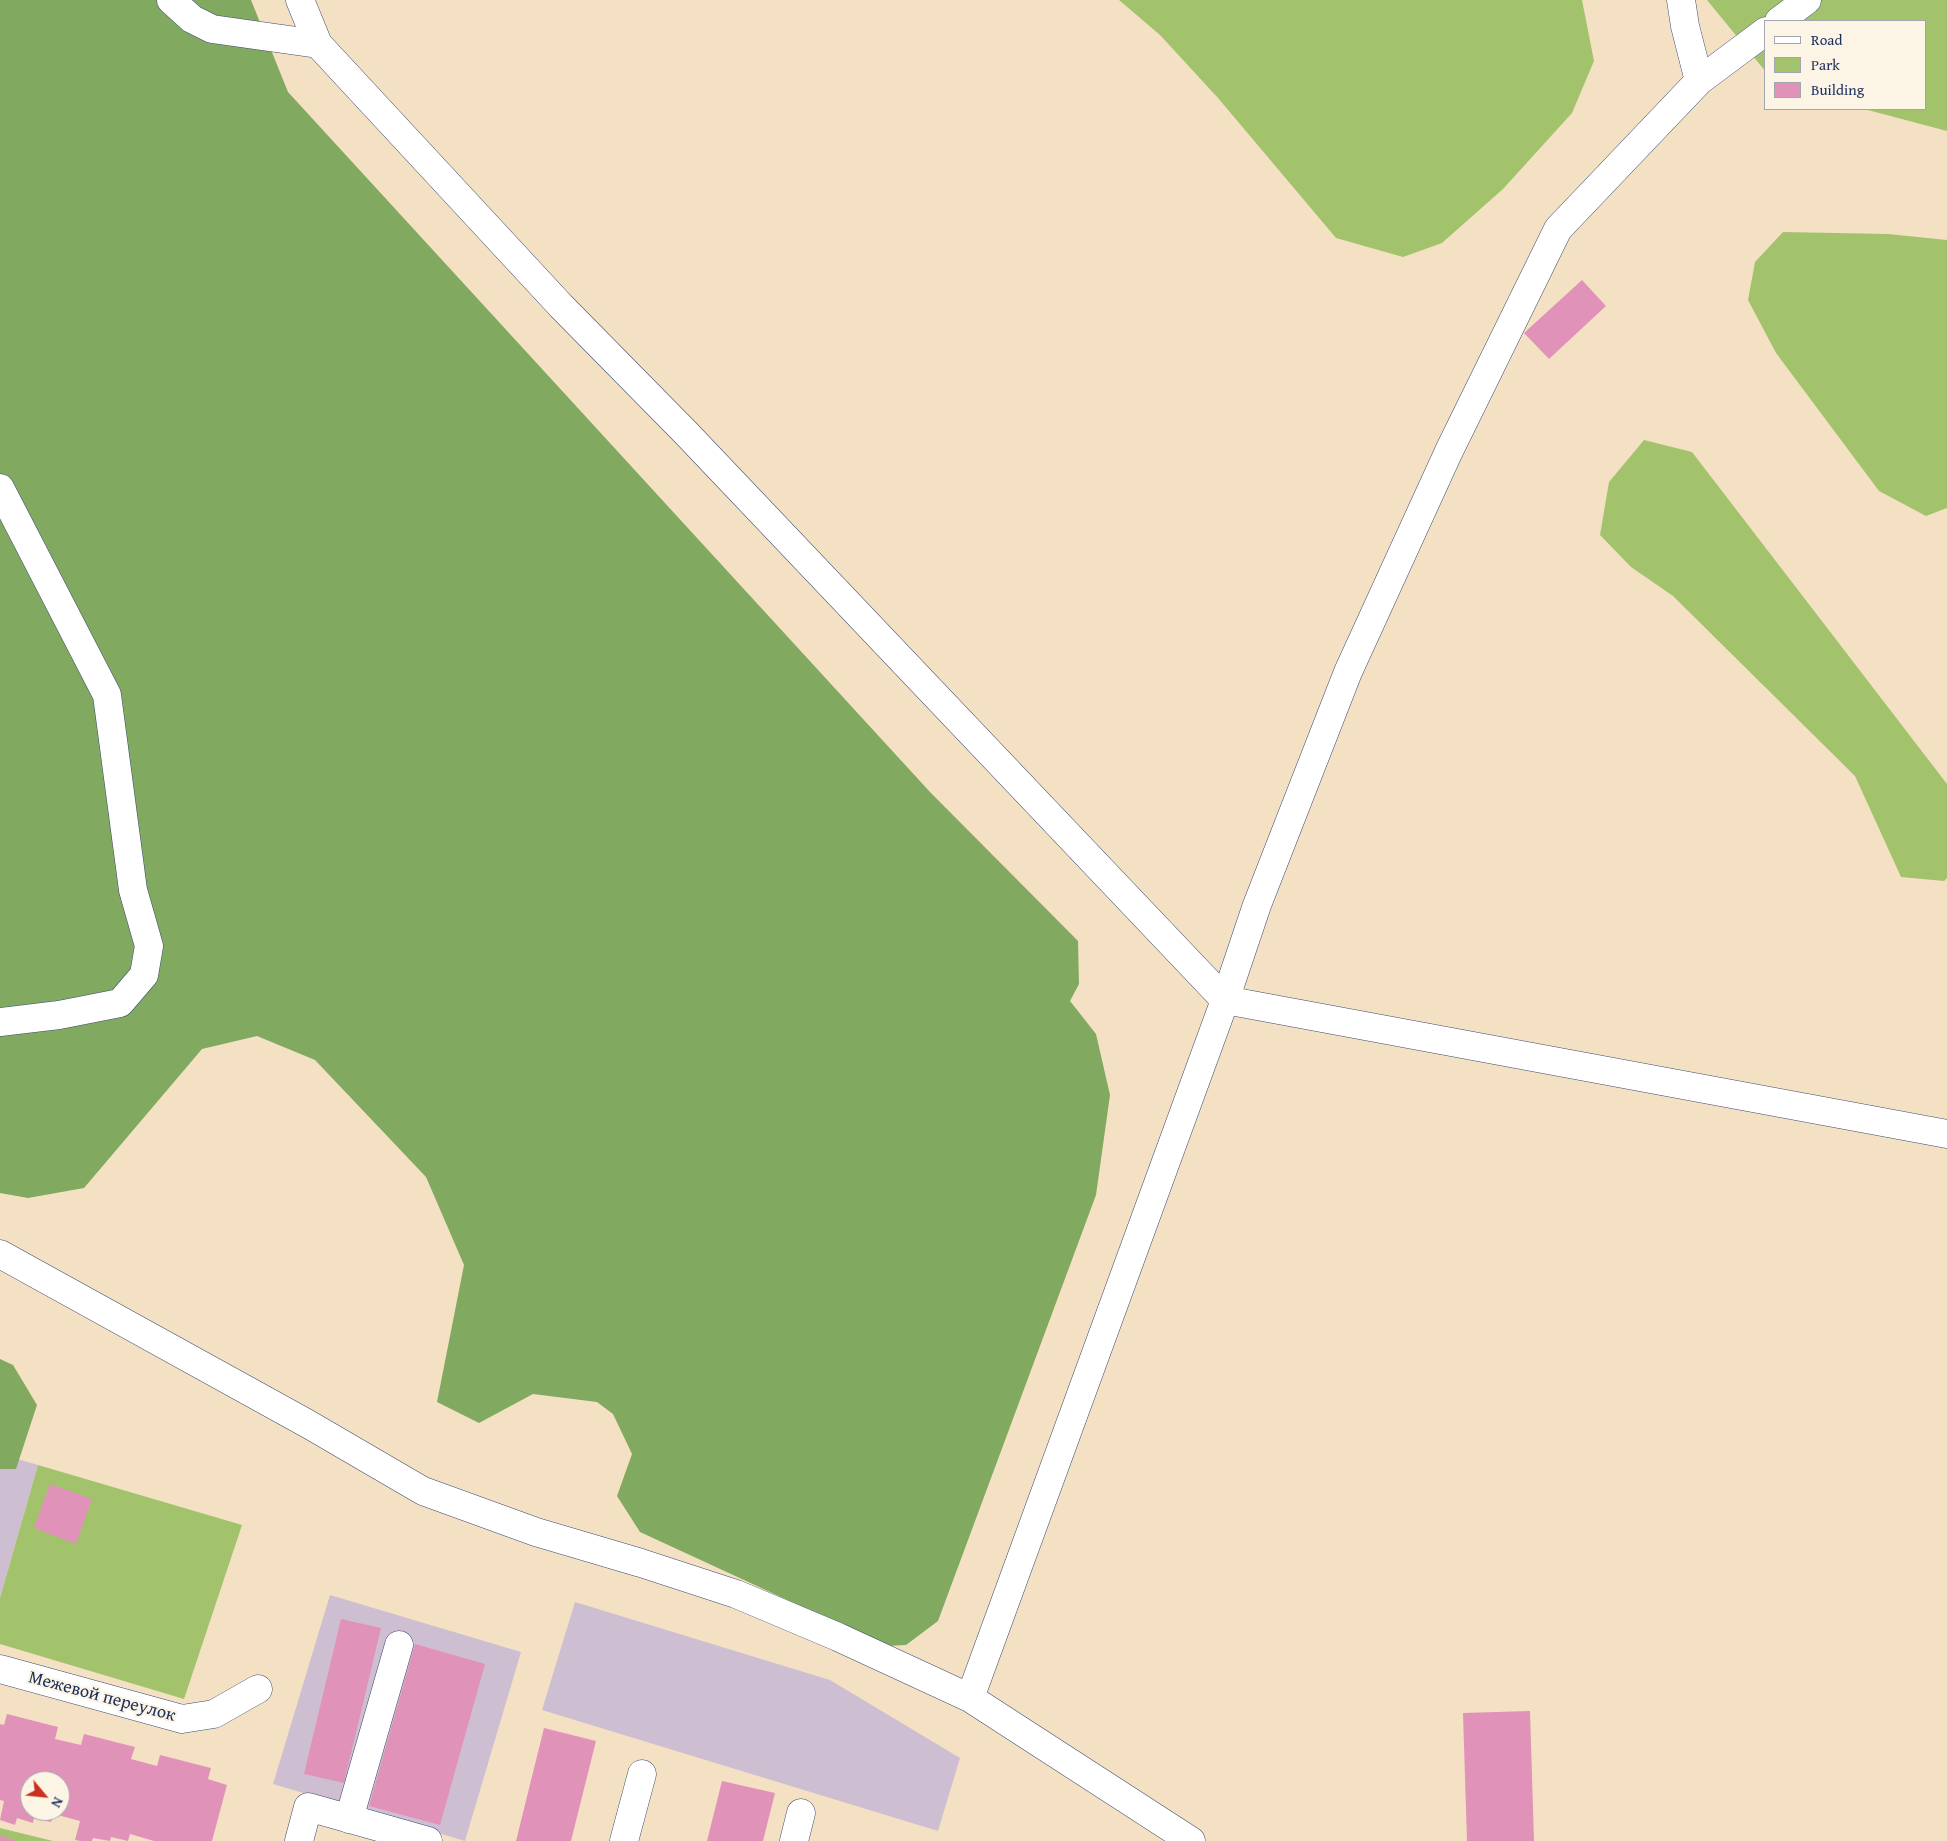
<!DOCTYPE html>
<meta charset="utf-8">
<style>
body{margin:0}
#map{position:relative;width:1947px;height:1841px;overflow:hidden;background:#f4e1c4;font-family:"Gentium Book Plus",serif}
canvas{display:block}
.legend{position:absolute;left:1764px;top:20px;width:162px;height:90px;box-sizing:border-box;background:#fcf5e5;border:1px solid #a2a6af;margin:0;padding:6px 9px;list-style:none;font-size:15px;color:#1b2f5e}
.legend li{display:flex;align-items:center;gap:10px;height:25px}
.legend b{width:25px;border:1px solid #a2a6af}
.north{position:absolute;left:20px;top:1771px;width:50px;height:50px;box-sizing:border-box;background:#fcf5e5;border:1px solid #a2a6af;border-radius:50%;rotate:118deg;font-size:14px;font-weight:700;line-height:20px;text-align:center;color:#1b2f5e}
.north::after{content:'';display:block;margin:auto;width:18px;height:22px;background:#c8321e;clip-path:polygon(50% 0,100% 100%,50% 72%,0 100%)}
</style>
<div id="map">
<canvas width="1947" height="1841"></canvas>
<ul class="legend">
<li><b style="height:6px;background:#fff"></b>Road</li>
<li><b style="height:14px;background:#a2c36c"></b>Park</li>
<li><b style="height:14px;background:#e192b9"></b>Building</li>
</ul>
<div class="north">N</div>
</div>
<script>
const ctx = document.querySelector('canvas').getContext('2d');
ctx.lineJoin = 'round';
function paint(path, color) {
  ctx.fillStyle = color;
  ctx.fill(path, 'evenodd');
}
function trace(path, color, width, dash) {
  ctx.strokeStyle = color;
  ctx.lineWidth = width;
  ctx.lineCap = dash ? 'butt' : 'round';
  ctx.setLineDash(dash || []);
  ctx.stroke(path);
}
function label(font, color, halo, rows, align = 'center') {
  ctx.font = font + ' "Gentium Book Plus",serif';
  ctx.lineWidth = 4.5;
  ctx.setLineDash([]);
  ctx.textBaseline = 'middle';
  ctx.strokeStyle = halo;
  ctx.fillStyle = color;
  for (const [text, x, y, turn = 0] of rows) {
    ctx.save();
    ctx.translate(x, y);
    ctx.rotate((+turn || 0) * Math.PI / 180);
    ctx.textAlign = isNaN(turn) ? turn : align;
    if (halo) ctx.strokeText(text, 0, 0);
    ctx.fillText(text, 0, 0);
    ctx.restore();
  }
}
paint(new Path2D(`
 M 0,1454 L 38,1465 L 0,1598 Z
 M 330,1595 L 521,1652 L 465,1841 L 273,1784 Z
 M 575,1602 L 830,1680 L 960,1758 L 938,1831 L 542,1710 Z`), '#cebed2');
paint(new Path2D(`
 M 1119,0 L 1582,0 L 1594,61 L 1572,113 L 1503,189 L 1442,243 L 1403,257 L 1336,238 L 1218,98 L 1160,35 Z
 M 1707,0 L 1947,0 L 1947,131 L 1864,109 L 1926,109 L 1926,21 L 1766,21 L 1766,72 Z
 M 1783,232 L 1888,234 L 1947,240 L 1947,508 L 1926,516 L 1879,491 L 1776,353 L 1748,300 L 1755,262 Z
 M 1644,440 L 1692,452 L 1947,784 L 1947,878 L 1944,881 L 1901,877 L 1855,776 L 1673,596 L 1631,567 L 1600,535 L 1609,482 Z
 M 38,1465 L 242,1525 L 184,1699 L 0,1644 L 0,1598 Z
 M 0,1828 L 53,1841 L 0,1841 Z`), '#a2c36c');
paint(new Path2D(`
 M 0,0 L 251,0 L 288,92 L 930,792 L 1078,941 L 1079,984 L 1070,1001 L 1096,1034 L 1110,1095 L 1096,1195 L 938,1621 L 906,1645 L 887,1646 L 640,1532 L 617,1496 L 632,1454 L 613,1414 L 597,1402 L 533,1394 L 479,1423 L 437,1402 L 464,1265 L 426,1177 L 315,1060 L 257,1036 L 202,1049 L 84,1188 L 28,1198 L 0,1193 Z
 M 0,1359 L 13,1365 L 37,1405 L 16,1469 L 0,1469 Z`), '#81a960');
paint(new Path2D(`
 M 1582,280 L 1606,306 L 1549,359 L 1524,333 Z
 M 50,1484 L 92,1499 L 76,1544 L 34,1528 Z
 M 341,1619 L 381,1628 L 344,1783 L 304,1774 Z
 M 415,1644 L 485,1664 L 440,1825 L 369,1806 Z
 M 1530,1711 L 1534,1841 L 1467,1841 L 1463,1713 Z
 M 7,1714 L 58,1727 L 55,1739 L 81,1745 L 84,1734 L 135,1747 L 131,1759 L 157,1766 L 160,1755 L 211,1768 L 208,1779 L 227,1785 L 212,1841 L 154,1841 L 130,1834 L 128,1841 L 111,1837 L 110,1841 L 93,1838 L 92,1841 L 81,1841 L 75,1840 L 80,1821 L 54,1814 L 51,1822 L 34,1818 L 33,1823 L 17,1818 L 15,1825 L 0,1820 L 4,1801 L 0,1800 L 0,1724 L 4,1725 ZM 30,1781 L 60,1781 L 60,1811 L 30,1811 Z
 M 544,1728 L 596,1741 L 571,1841 L 516,1841 Z
 M 722,1781 L 775,1793 L 763,1841 L 707,1841 Z
 M 0,1836 L 15,1840 L 15,1841 L 0,1841 Z`), '#e192b9');
const minor = new Path2D(`
 M 171,0 L 192,19 L 212,29 L 318,44
 M 300,0 L 318,44 L 561,306 L 687,434 L 1225,1000 L 1947,1134
 M 1779,21 L 1807,0
 M 1699,81 L 1766,31
 M 0,488 L 107,695 L 133,890 L 149,946 L 144,975 L 120,1003 L 59,1015 L 0,1022
 M 0,1254 L 308,1424 L 423,1491 L 536,1532 L 641,1563 L 736,1594 L 838,1637 L 970,1698 L 1191,1841
 M 0,1669 L 182,1719 L 214,1714 L 258,1689
 M 970,1698 L 1225,1000 L 1257,905 L 1348,672 L 1449,451 L 1558,229 L 1699,81 L 1685,26 L 1681,0
 M 349,1819 L 399,1645
 M 299,1841 L 308,1807 L 428,1841
 M 624,1841 L 642,1774
 M 794,1841 L 801,1813`);
trace(minor, '#3c4a6d', 29);
trace(minor, '#fff', 28);
label('18px', '#1b2f5e', '#fcf5e5', [
 ["Межевой переулок",102,1697,15]
]);
</script>
